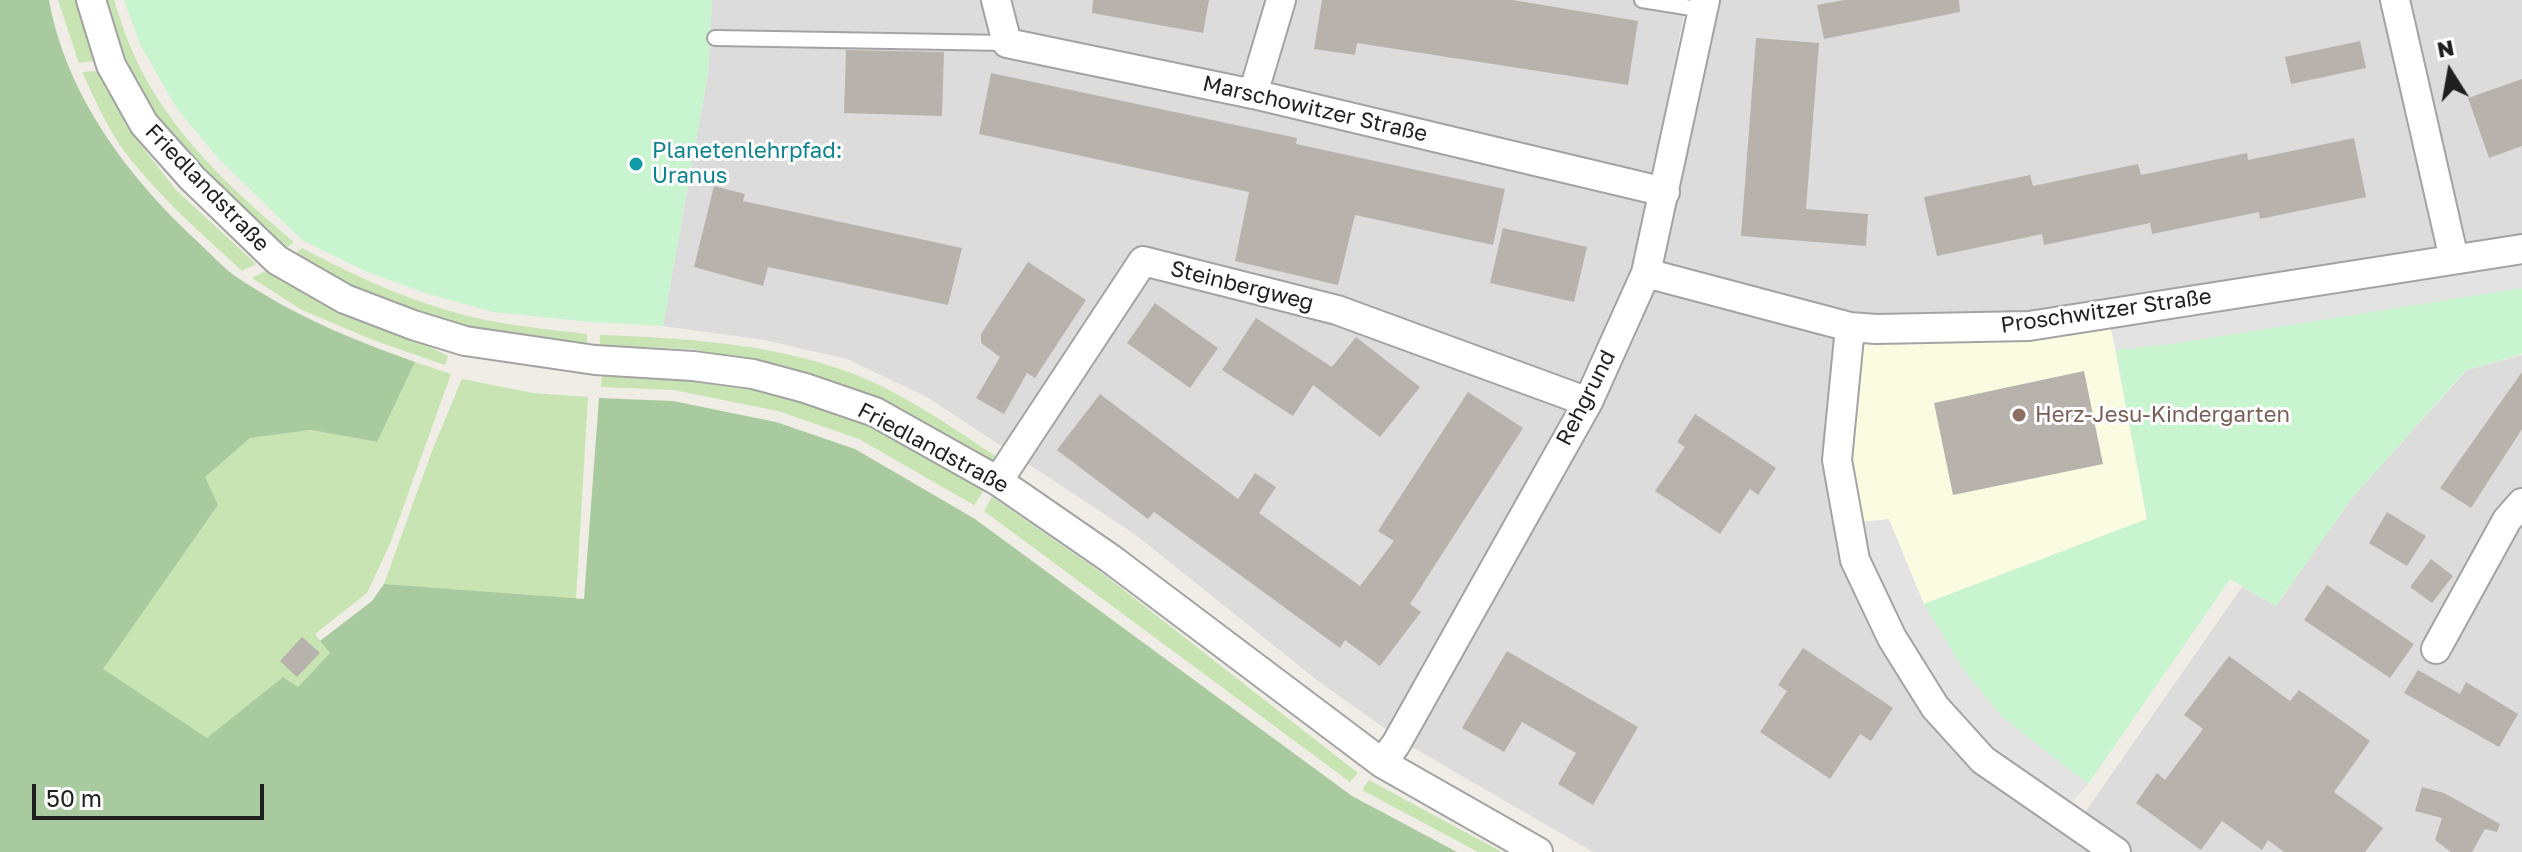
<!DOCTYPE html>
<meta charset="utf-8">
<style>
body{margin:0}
#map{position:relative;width:2522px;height:852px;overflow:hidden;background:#efede6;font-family:"Golos Text",sans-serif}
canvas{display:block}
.north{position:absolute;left:2410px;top:32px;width:80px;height:80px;-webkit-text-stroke:6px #fff;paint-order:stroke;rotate:349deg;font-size:22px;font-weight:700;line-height:32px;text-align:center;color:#1f1f1f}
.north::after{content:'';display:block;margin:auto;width:28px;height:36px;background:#1f1f1f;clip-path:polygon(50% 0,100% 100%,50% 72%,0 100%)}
.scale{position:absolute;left:32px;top:784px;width:232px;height:36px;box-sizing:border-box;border:4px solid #1f1f1f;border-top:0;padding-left:10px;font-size:24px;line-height:28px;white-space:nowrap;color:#1f1f1f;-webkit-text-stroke:6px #fff;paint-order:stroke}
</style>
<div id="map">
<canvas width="2522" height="852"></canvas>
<div class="north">N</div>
<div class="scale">50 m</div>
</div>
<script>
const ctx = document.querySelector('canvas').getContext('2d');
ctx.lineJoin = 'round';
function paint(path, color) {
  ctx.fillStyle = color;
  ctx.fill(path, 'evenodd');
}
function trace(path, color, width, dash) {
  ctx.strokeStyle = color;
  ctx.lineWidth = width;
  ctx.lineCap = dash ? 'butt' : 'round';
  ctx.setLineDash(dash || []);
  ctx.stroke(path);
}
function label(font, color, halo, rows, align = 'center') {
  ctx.font = font + ' "Golos Text",sans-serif';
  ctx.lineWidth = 6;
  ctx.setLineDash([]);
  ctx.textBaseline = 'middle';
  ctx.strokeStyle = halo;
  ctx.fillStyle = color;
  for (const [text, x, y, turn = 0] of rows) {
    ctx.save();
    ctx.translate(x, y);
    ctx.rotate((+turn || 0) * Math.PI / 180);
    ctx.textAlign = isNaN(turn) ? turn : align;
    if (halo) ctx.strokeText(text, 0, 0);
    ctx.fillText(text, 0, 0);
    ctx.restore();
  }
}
paint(new Path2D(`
 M 712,0 L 1687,0 L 1634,266 L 1569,403 L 1390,732 L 1318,681 L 1136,535 L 927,397 L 847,359 L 764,340 L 663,326 L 708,73 Z
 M 1716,0 L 2522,0 L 2522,239 L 2028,316 L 1886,319 L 1849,314 L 1657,267 Z
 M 1647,285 L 1840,337 L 1883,638 L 2102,852 L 1593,852 L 1407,744 Z
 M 2522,355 L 2522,852 L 2125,852 L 2079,821 L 2242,587 L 2276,606 L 2352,498 L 2467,370 Z`), '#dddcdc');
paint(new Path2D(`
 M 2110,325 L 2147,519 L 1924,604 L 1889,520 L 1861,522 L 1848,460 L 1859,339 Z`), '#fafce2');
paint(new Path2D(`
 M 58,0 L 75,0 L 94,61 L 79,63 Z
 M 105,0 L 114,0 C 119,15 124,31 130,46 C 163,126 229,188 294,242 L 284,250 C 240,208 191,168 157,117 C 133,81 118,41 105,0 Z
 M 99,71 L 130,131 L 176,190 L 256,264 L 242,271 C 203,235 164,201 131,160 C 110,134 96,102 82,72 Z
 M 302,248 C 362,280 422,307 490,321 C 522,327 555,330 587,334 L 587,344 C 554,340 520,338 488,331 C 419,316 355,289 292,257 Z
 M 265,271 L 338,310 L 412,338 L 448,356 L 445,365 L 373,340 L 302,310 L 252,278 Z
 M 600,335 C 682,338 765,343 843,370 C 899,390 949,425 998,458 L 994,464 L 881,400 L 810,373 L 692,349 L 600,345 Z
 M 415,362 L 451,374 L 390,544 L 367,593 L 315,634 L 330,653 L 298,687 L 283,677 L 207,739 L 102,669 L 218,505 L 204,477 L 250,438 L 311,430 L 376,442 Z
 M 602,376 C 693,380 787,386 871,427 C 910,446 947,469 984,490 L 974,505 L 859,439 L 778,411 L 674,390 L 601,387 Z
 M 462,379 L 533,393 L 588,397 L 576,599 L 384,584 L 432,451 Z
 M 992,497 L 1102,573 L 1358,773 L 1350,782 L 984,511 Z
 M 1369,780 L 1502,852 L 1478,852 L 1362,790 Z`), '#c7e4b2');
paint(new Path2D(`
 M 0,0 L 49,0 C 66,95 128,177 197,241 C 210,253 223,268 238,278 C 293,315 353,340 415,362 L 377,442 L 311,430 L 250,438 L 205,477 L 218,505 L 103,669 L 207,738 L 283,677 L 298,687 L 330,653 L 320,641 L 372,601 L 384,584 L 584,599 L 599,398 L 673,401 L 776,422 L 855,449 L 975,519 L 1352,796 L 1457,852 L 0,852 Z`), '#a9ca9f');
paint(new Path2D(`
 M 124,0 L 712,0 L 708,73 L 663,326 L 591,322 L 493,312 L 425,293 L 365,271 L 302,240 L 218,158 L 176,107 L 141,46 Z
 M 2522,288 L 2522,354 L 2466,370 L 2352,498 L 2276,606 L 2230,579 L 2088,784 L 2002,717 L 1962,668 L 1924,604 L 2147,519 L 2116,350 Z`), '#c8f4cf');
paint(new Path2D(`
 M 2522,263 L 2522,288 L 2172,344 L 2116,350 L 2110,325 Z
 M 1889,519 L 1924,604 L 1962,668 L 2002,717 L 2088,784 L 2069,806 L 1990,750 L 1950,703 L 1906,634 L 1868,557 L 1861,522 Z`), '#e3e3e3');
paint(new Path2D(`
 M 1093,0 L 1209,0 L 1203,33 L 1092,13 Z
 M 1322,0 L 1513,0 L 1638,21 L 1628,85 L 1357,43 L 1355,55 L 1314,49 Z
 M 1844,0 L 1959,0 L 1960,12 L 1824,39 L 1817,5 Z
 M 1756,38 L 1819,43 L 1806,209 L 1868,214 L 1866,246 L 1741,236 Z
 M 2360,41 L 2366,68 L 2291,84 L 2285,57 Z
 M 846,50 L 944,52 L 942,116 L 844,113 Z
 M 991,73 L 1297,138 L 1296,144 L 1505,189 L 1493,245 L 1355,215 L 1338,285 L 1235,261 L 1249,192 L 979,134 Z
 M 2522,79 L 2522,146 L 2489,158 L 2468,98 Z
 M 2354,138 L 2366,197 L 2260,219 L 2259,212 L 2152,234 L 2150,223 L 2044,245 L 2042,234 L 1937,256 L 1924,197 L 2030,175 L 2033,186 L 2138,164 L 2141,175 L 2247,153 L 2248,160 Z
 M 714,186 L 745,194 L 743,201 L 962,248 L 948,305 L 768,267 L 763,286 L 694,267 Z
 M 1503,228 L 1587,247 L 1574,302 L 1490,283 Z
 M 1028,262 L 1086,300 L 1035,378 L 1027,373 L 1004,414 L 976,398 L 1000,357 L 981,343 L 981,334 Z
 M 1155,303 L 1218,348 L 1190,388 L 1127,343 Z
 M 1256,318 L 1332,367 L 1356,337 L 1420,387 L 1380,437 L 1313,385 L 1293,416 L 1222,370 Z
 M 2084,371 L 2103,464 L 1953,495 L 1934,403 Z
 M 2522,372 L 2522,429 L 2471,508 L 2440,488 Z
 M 1468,392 L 1523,428 L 1410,604 L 1421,612 L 1380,666 L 1345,640 L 1340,648 L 1154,512 L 1148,519 L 1057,450 L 1100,394 L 1238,499 L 1255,473 L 1276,487 L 1259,513 L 1360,586 L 1394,541 L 1378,531 Z
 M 1695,414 L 1776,468 L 1758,495 L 1750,489 L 1720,534 L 1655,491 L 1685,447 L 1677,442 Z
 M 2387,512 L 2426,536 L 2407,566 L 2369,543 Z
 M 2431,559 L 2453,576 L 2432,603 L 2410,587 Z
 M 2327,585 L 2414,644 L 2390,678 L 2304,620 Z
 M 302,637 L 320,653 L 297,677 L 280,661 Z
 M 1803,648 L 1893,708 L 1871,741 L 1860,734 L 1830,779 L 1760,732 L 1787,691 L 1778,685 Z
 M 1507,651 L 1638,727 L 1593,805 L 1558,784 L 1576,753 L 1550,738 L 1522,722 L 1504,752 L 1462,728 Z
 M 2229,656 L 2290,701 L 2299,690 L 2370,741 L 2334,792 L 2383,828 L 2365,852 L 2284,852 L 2268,840 L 2262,850 L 2222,821 L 2201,850 L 2136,803 L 2157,773 L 2165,780 L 2203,729 L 2184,715 Z
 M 2418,670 L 2460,694 L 2466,682 L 2518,714 L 2499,747 L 2404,693 Z
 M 2422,787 L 2444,793 L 2500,824 L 2497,832 L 2485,829 L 2472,852 L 2451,852 L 2435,840 L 2442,818 L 2415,811 Z`), '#b8b2ac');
const service = new Path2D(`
 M 1642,0 L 1704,10
 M 715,38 L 1007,43`);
const minor = new Path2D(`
 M 91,0 L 111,65 L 144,124 L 192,178 L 277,260 L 345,299 L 413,325 L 465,341 L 595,360 L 693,366 L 753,374 L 805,388 L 875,412 L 998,481 L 1111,559 L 1382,763 L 1538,852
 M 996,0 L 1007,43 L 1253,94 L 1665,192
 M 2395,0 L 2454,259
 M 1253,94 L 1281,0
 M 1646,273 L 1850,327 L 1876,329 L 2029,326 L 2522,249
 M 1850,327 L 1837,460 L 1855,560 L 1892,638 L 1935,707 L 1983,760 L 2116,852
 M 998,481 L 1143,261 L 1337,310 L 1588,402
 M 2436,649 L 2507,520 L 2522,503
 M 1382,763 L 1396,744 L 1588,402 L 1646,273 L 1705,0`);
trace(service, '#a3a3a3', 18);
trace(minor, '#a3a3a3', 32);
trace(service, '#fff', 14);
trace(minor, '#fff', 28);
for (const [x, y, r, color] of [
 [636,164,8,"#0f9aa8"],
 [2019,415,8,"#8d6e63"]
]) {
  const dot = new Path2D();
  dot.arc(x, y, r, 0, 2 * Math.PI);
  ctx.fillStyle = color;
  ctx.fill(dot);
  trace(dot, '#fff', 3);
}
label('22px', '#1f1f1f', '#fff', [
 ["Marschowitzer Straße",1315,109,13],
 ["Friedlandstraße",207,188,46],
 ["Steinbergweg",1242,286,14],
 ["Proschwitzer Straße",2106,311,-8],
 ["Rehgrund",1586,398,-63],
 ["Friedlandstraße",933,448,28]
]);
label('22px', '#0d838f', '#fff', [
 ["Planetenlehrpfad:",652,151],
 ["Uranus",652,176]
], 'left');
label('22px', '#785e54', '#fff', [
 ["Herz-Jesu-Kindergarten",2035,415]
], 'left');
</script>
